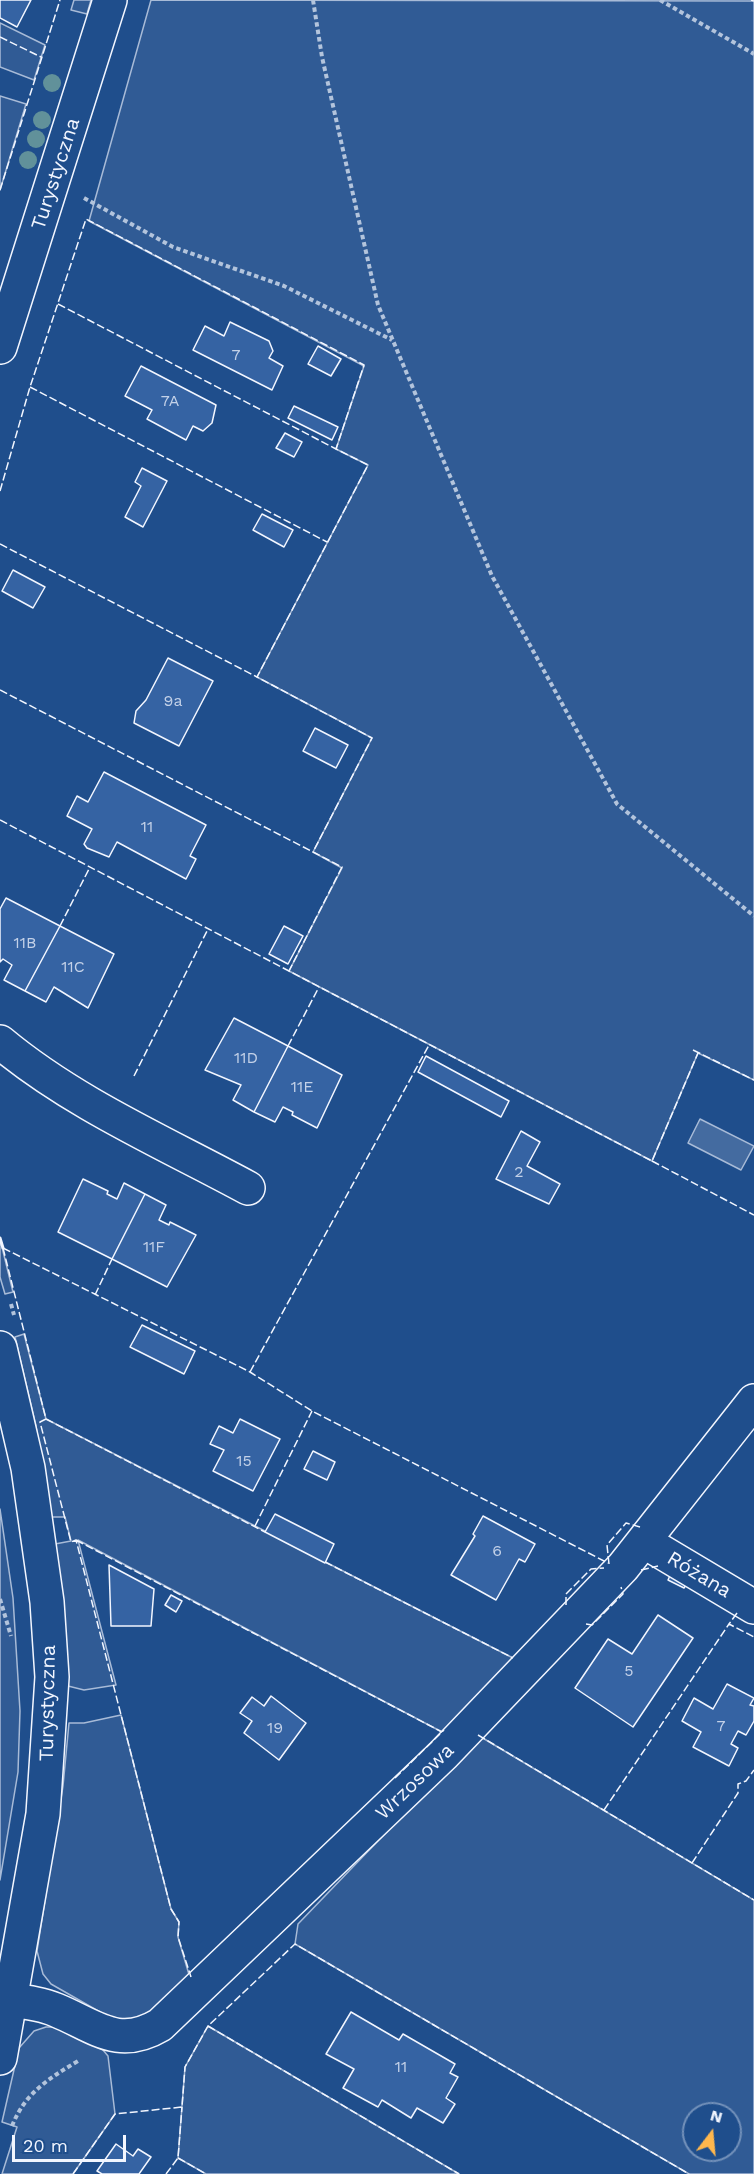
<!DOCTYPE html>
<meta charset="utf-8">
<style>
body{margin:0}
#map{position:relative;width:754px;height:2174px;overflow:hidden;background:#1f4e8c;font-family:"Work Sans",sans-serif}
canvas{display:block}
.north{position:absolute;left:682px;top:2102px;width:60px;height:60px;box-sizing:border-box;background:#1f4e8c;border:2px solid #7391ba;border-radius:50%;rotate:16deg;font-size:16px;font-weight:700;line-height:24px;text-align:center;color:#f2f6ff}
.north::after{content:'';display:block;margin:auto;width:21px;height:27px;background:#ffb74d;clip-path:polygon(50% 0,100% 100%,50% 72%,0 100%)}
.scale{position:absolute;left:12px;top:2135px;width:114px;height:27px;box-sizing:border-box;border:3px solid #f2f6ff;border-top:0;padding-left:8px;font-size:18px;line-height:21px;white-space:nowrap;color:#f2f6ff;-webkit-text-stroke:4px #1f4e8c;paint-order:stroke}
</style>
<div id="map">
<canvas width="754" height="2174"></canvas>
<div class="north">N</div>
<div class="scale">20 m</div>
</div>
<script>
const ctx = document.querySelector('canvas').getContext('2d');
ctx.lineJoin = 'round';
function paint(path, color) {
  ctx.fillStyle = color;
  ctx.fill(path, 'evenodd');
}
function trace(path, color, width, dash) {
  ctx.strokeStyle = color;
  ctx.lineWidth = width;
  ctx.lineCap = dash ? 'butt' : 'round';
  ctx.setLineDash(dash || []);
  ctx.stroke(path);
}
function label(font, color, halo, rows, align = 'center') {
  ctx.font = font + ' "Work Sans",sans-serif';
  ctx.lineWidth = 4.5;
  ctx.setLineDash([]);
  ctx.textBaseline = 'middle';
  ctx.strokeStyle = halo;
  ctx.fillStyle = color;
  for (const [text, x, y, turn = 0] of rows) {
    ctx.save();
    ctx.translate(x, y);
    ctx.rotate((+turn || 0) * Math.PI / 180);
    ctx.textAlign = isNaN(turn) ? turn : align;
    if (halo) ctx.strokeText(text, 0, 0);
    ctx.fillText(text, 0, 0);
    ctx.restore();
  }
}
const built = new Path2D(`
 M 74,0 L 91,0 L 87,14 L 71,10 Z
 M 151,0 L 754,1 L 754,1080 L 698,1053 L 652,1161 L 289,971 L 342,868 L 313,852 L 372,738 L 257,677 L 368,465 L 336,449 L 364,366 L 89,221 Z
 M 0,23 L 45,45 L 34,80 L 0,67 Z
 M 0,96 L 26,104 L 0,190 Z
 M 0,1239 L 13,1292 L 5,1294 L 0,1277 Z
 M 24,1334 L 46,1419 L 513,1658 L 511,1665 L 442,1732 L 78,1540 L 116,1685 L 84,1690 L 68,1686 L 55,1544 L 71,1541 L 65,1517 L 51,1517 L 36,1426 L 15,1337 Z
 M 0,1509 L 13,1598 L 20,1711 L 18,1772 L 0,1880 Z
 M 121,1715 L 171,1909 L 179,1922 L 178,1937 L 190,1978 L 160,2011 L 126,2021 L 107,2016 L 51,1984 L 43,1974 L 37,1951 L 63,1786 L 69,1723 L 84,1723 Z
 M 476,1734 L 754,1900 L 754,2174 L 689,2174 L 295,1944 L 298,1924 L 451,1765 ZM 694,2114 L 730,2114 L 730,2150 L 694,2150 Z
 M 208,2026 L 459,2174 L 206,2174 L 178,2158 L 185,2067 Z
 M 46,2027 L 60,2027 L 103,2050 L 108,2056 L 115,2114 L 73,2174 L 2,2174 L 17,2127 L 2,2122 L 19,2048 L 34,2031 Z`);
paint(built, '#305b95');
trace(built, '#a8bbd7', 1.5);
const water = new Path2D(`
 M 700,1119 L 754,1146 L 741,1170 L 688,1143 Z`);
paint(water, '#446ba0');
trace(water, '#a8bbd7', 1.5);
const building = new Path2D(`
 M 0,0 L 31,0 L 17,27 L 0,18 Z
 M 230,322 L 269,341 L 273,351 L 269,358 L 283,366 L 272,390 L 193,350 L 205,326 L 224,336 Z
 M 318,346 L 341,359 L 331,376 L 308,364 Z
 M 141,366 L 216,405 L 212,423 L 203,431 L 193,426 L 186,440 L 147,419 L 152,410 L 125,396 Z
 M 294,406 L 338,427 L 332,440 L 288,418 Z
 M 285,433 L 302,442 L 294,457 L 276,448 Z
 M 142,468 L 167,481 L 143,527 L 125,517 L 141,486 L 135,482 Z
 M 262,514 L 293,530 L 284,547 L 253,530 Z
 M 13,570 L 45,587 L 33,608 L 2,591 Z
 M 168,658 L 213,681 L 179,746 L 134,723 L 136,711 L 146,700 Z
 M 315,728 L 348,745 L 336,768 L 303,751 Z
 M 104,772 L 206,825 L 190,856 L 196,859 L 186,879 L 117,842 L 109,857 L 87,848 L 84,844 L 92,829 L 67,816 L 77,796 L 88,802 Z
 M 6,898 L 60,926 L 25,991 L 4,980 L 12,965 L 3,959 L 0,962 L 0,909 Z
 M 60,926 L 114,954 L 88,1008 L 54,987 L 46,1002 L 25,991 Z
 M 284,926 L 303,936 L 288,964 L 269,954 Z
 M 234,1018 L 288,1046 L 254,1112 L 233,1100 L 241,1085 L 205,1070 Z
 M 288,1046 L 342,1075 L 317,1128 L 292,1115 L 293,1112 L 283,1107 L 275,1122 L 254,1112 Z
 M 426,1056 L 509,1101 L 501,1117 L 418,1072 Z
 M 521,1131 L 540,1142 L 527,1166 L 560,1184 L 549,1204 L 496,1179 Z
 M 83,1179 L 108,1191 L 107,1194 L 117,1199 L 124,1183 L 145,1194 L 112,1259 L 58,1232 Z
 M 145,1194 L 166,1205 L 159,1220 L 169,1225 L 170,1222 L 196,1235 L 167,1287 L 112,1259 Z
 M 142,1325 L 195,1351 L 184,1374 L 130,1347 Z
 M 240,1419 L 280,1439 L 253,1491 L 213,1471 L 224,1450 L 210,1444 L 219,1426 L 233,1433 Z
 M 313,1451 L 335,1462 L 327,1480 L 304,1469 Z
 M 275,1514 L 334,1544 L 325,1563 L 265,1532 Z
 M 483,1516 L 535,1544 L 525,1562 L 519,1559 L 496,1600 L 451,1575 L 475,1536 L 473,1534 Z
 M 109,1565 L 154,1589 L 151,1626 L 111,1626 Z
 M 672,1571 L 689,1580 L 684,1588 L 668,1580 Z
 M 171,1595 L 182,1601 L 176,1612 L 165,1605 Z
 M 658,1615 L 693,1638 L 633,1727 L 575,1688 L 608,1639 L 632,1654 Z
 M 727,1684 L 754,1698 L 750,1705 L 754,1706 L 754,1721 L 746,1735 L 738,1731 L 731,1744 L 738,1748 L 729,1766 L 693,1747 L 701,1732 L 682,1721 L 694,1698 L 713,1709 Z
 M 271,1696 L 306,1723 L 279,1760 L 244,1733 L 252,1721 L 240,1713 L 252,1697 L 264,1706 Z
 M 351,2012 L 399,2040 L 403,2034 L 455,2064 L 450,2073 L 458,2077 L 446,2098 L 455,2104 L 443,2123 L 417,2108 L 411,2118 L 382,2100 L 378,2107 L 343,2088 L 354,2069 L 326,2054 Z
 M 116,2144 L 133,2156 L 138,2149 L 151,2157 L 139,2174 L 102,2174 L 97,2171 Z`);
paint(building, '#3563a3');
trace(building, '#f2f6ff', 1.5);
const minor = new Path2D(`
 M 0,347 L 110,0
 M 0,1042 C 73,1103 165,1143 248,1188
 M 0,1348 L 28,1468 L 47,1602 L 52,1677 L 43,1814 L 0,2058
 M 645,1542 L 754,1607
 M 11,2000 C 26,2002 42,2004 56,2010 C 95,2026 118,2050 160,2025 L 443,1755 L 623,1567 L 754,1401`);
trace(minor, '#f2f6ff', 36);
trace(new Path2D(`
 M 313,0 L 322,57 L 378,305 L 492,576 L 617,804 L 754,916
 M 660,0 L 754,54
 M 84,198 L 173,247 L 284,286 L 392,340
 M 11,1304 L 14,1315
 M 0,1599 L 11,1636
 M 12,2126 C 25,2093 48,2079 78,2061`), '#b3c4dc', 4, [4.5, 3]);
trace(minor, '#1f4e8c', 33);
trace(new Path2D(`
 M 751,0 L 754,1
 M 0,37 L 41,57
 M 0,190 L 60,0
 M 58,304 L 336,449
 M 30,387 L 327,542
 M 0,491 L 30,387 L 86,219 L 364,365 L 336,449 L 368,465 L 257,677 L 372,738 L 313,852 L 342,867 L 289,971 L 652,1161 L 698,1053
 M 0,544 L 257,677
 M 0,690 L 313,852
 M 0,820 L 289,971
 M 60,926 L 90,867
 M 288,1046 L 319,987
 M 693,1050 L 754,1080
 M 134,1076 L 208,929
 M 652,1161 L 754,1215
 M 3,1248 L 46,1419 L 40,1422 L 71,1542 L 76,1540 L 171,1909 L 179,1922 L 178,1937 L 191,1977
 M 3,1248 L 250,1372 L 312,1411 L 608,1563
 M 95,1295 L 112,1259
 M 250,1372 L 429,1045
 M 46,1419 L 265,1532
 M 255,1526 L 312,1411
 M 76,1540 L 442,1732
 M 325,1562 L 513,1658
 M 609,1564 L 607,1545 L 626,1523 L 640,1527
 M 641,1570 L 658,1566
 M 566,1605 L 566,1594 L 591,1569 L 604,1568
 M 737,1613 L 729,1624 L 754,1637
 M 586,1624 L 592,1625 L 623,1594 L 621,1587
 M 478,1735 L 754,1900
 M 395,1778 L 444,1730
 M 604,1810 L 729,1624
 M 692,1863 L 738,1793 L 738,1784 L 746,1781 L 754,1770
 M 208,2026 L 459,2174
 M 178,2158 L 206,2174
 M 73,2174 L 115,2114 L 182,2107 L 185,2067 L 208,2026 L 295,1944 L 689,2174
 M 166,2174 L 178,2158 L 182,2107`), '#f2f6ff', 1.5, [8, 3]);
trace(new Path2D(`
 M 0,1238 L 3,1248`), '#f2f6ff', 3);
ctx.fillStyle = '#61919a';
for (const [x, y] of [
 [52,83],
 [42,120],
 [36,139],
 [28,160]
]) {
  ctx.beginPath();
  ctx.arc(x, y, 9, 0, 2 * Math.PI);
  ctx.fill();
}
label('16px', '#c3d1e8', null, [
 ["7",236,355],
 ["7A",170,401],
 ["9a",173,701],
 ["11",147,827],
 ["11B",25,943],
 ["11C",73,967],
 ["11D",246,1058],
 ["11E",302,1087],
 ["2",519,1172],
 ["11F",154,1247],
 ["15",244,1461],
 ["6",497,1551],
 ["5",629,1671],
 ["7",721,1726],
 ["19",275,1728],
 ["11",401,2067]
]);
label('20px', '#f2f6ff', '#1f4e8c', [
 ["Turystyczna",56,174,-72],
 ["Różana",699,1575,31],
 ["Turystyczna",48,1703,-89],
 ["Wrzosowa",415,1782,-44]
]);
</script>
